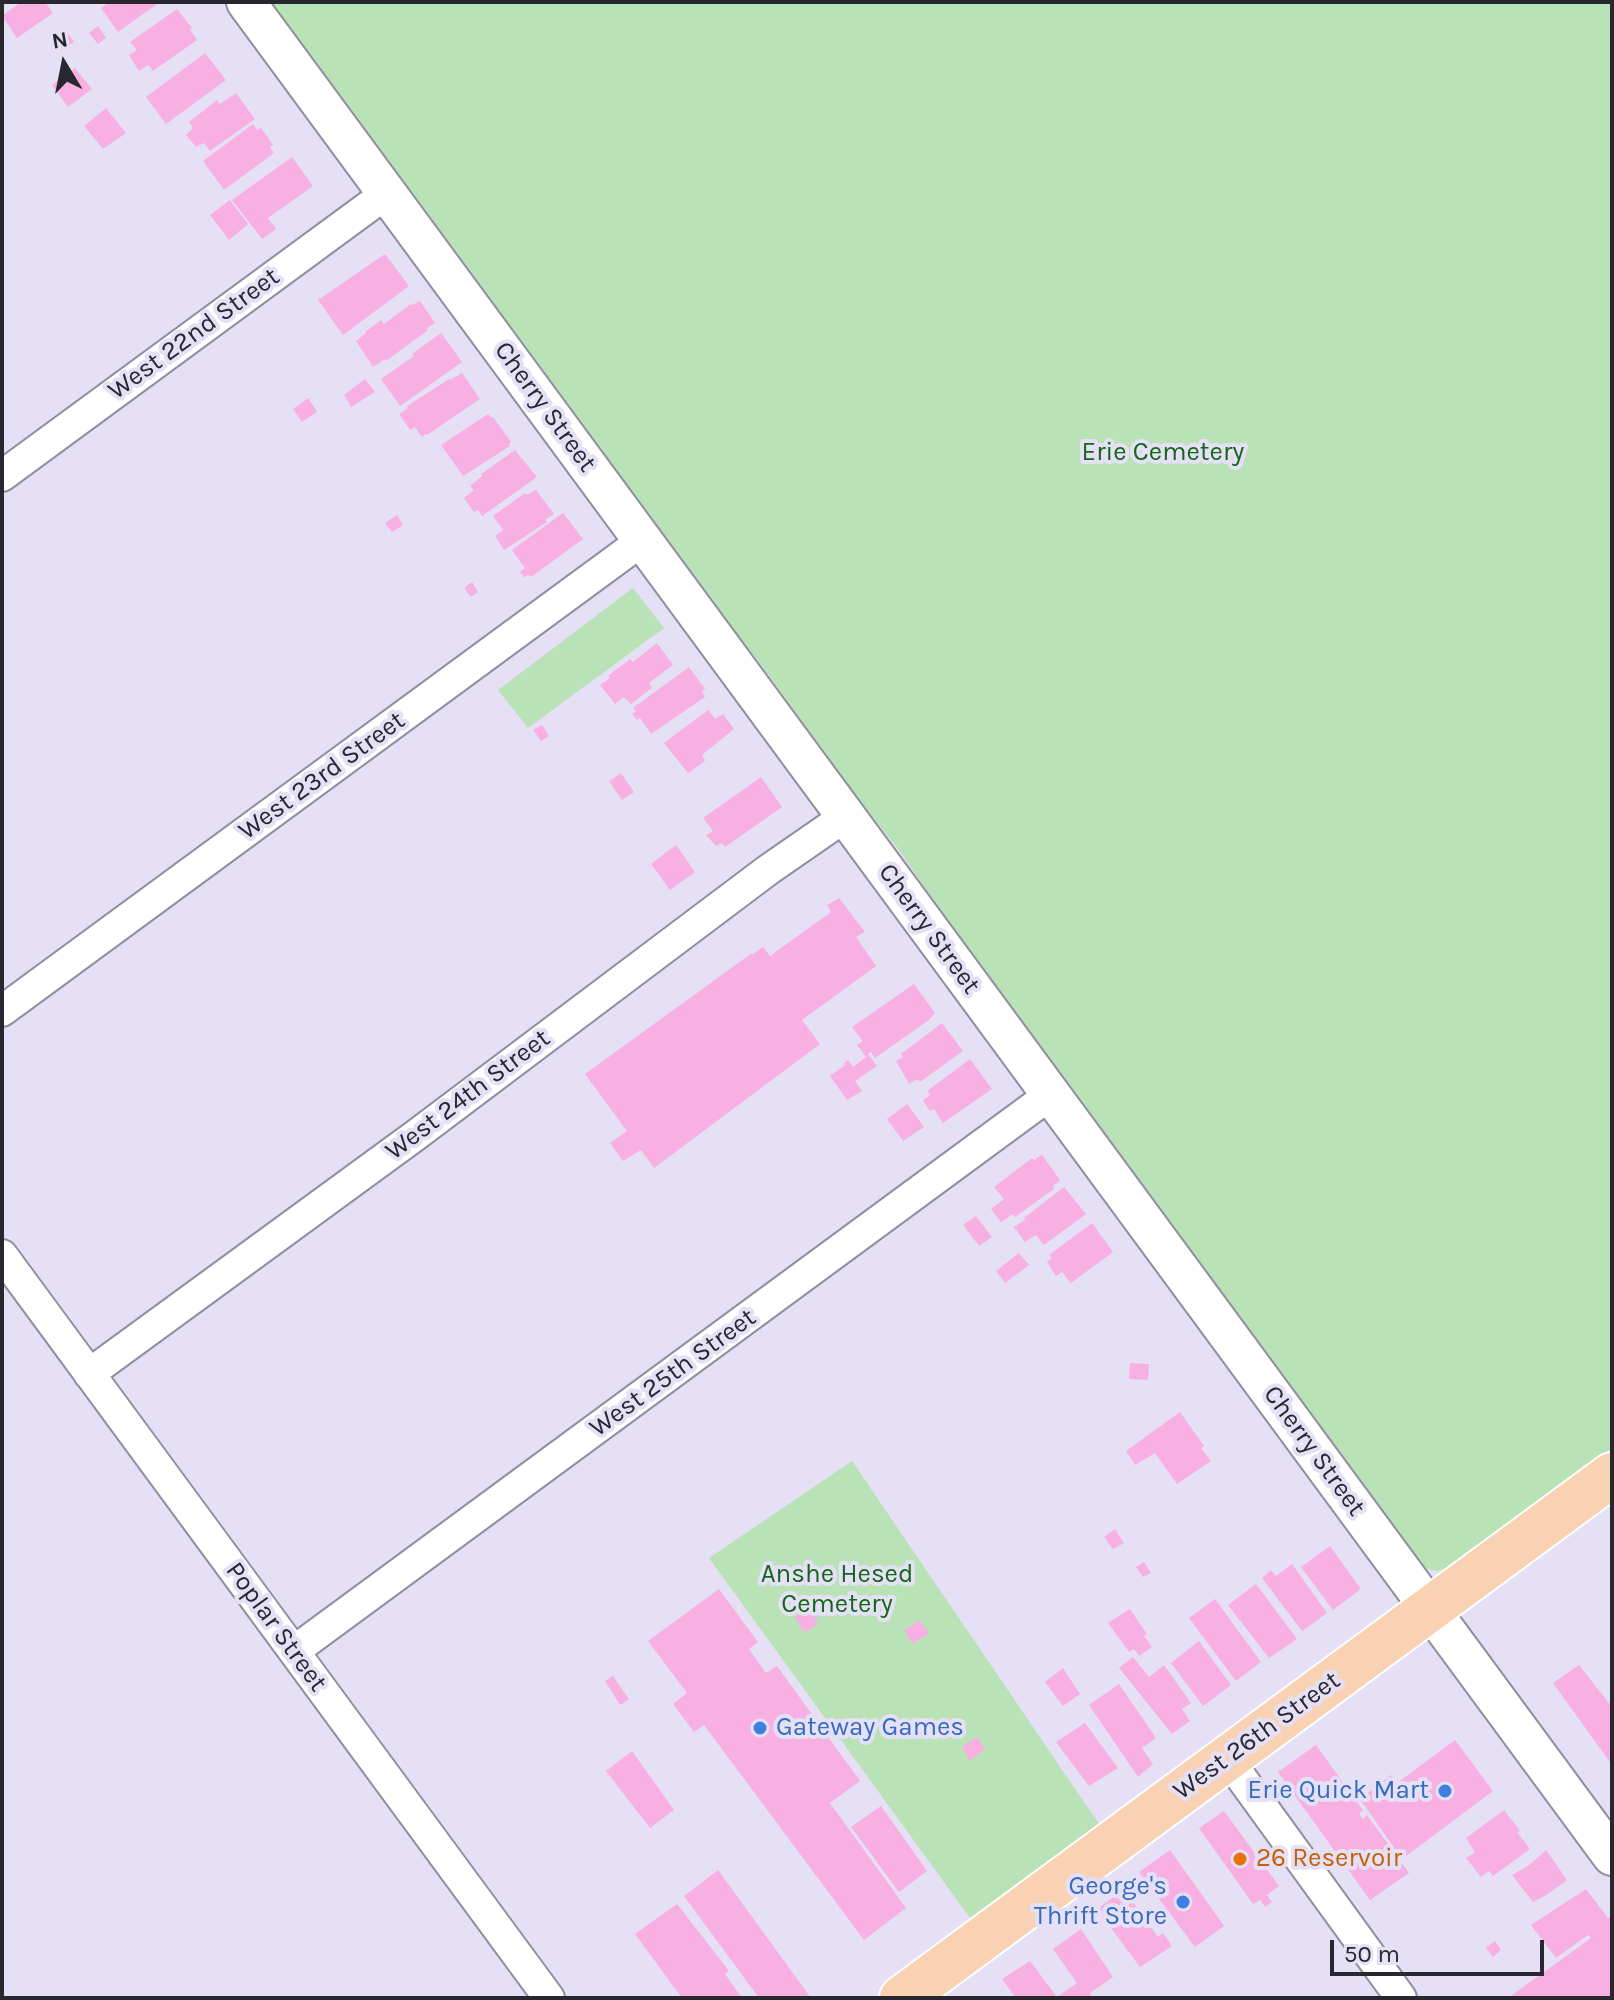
<!DOCTYPE html>
<style>
body{margin:0}
#map{position:relative;width:1614px;height:2000px;overflow:hidden;background:#e5e0f5;font-family:Karla,sans-serif}
canvas{display:block}
.frame{position:absolute;inset:0;border:4px solid #28262e;pointer-events:none}
.north{position:absolute;left:24px;top:24px;width:80px;height:80px;-webkit-text-stroke:6px #e5e0f5;paint-order:stroke;rotate:350deg;font-size:22px;font-weight:700;line-height:32px;text-align:center;color:#28262e}
.north::after{content:'';display:block;margin:auto;width:28px;height:36px;background:#28262e;clip-path:polygon(50% 0,100% 100%,50% 72%,0 100%)}
.scale{position:absolute;left:1330px;top:1940px;width:214px;height:36px;box-sizing:border-box;border:4px solid #28262e;border-top:0;padding-left:10px;font-size:24px;line-height:28px;white-space:nowrap;color:#28262e;-webkit-text-stroke:6px #e5e0f5;paint-order:stroke}
</style>
<div id="map">
<canvas width="1614" height="2000"></canvas>
<div class="frame"></div>
<div class="north">N</div>
<div class="scale">50 m</div>
</div>
<script>
const ctx = document.querySelector('canvas').getContext('2d');
ctx.lineJoin = 'round';
function paint(path, color) {
  ctx.fillStyle = color;
  ctx.fill(path, 'evenodd');
}
function trace(path, color, width, dash) {
  ctx.strokeStyle = color;
  ctx.lineWidth = width;
  ctx.lineCap = dash ? 'butt' : 'round';
  ctx.setLineDash(dash || []);
  ctx.stroke(path);
}
function label(font, color, halo, rows, align = 'center') {
  ctx.font = font + ' Karla,sans-serif';
  ctx.lineWidth = 8;
  ctx.setLineDash([]);
  ctx.textBaseline = 'middle';
  ctx.strokeStyle = halo;
  ctx.fillStyle = color;
  for (const [text, x, y, turn = 0] of rows) {
    ctx.save();
    ctx.translate(x, y);
    ctx.rotate((+turn || 0) * Math.PI / 180);
    ctx.textAlign = isNaN(turn) ? turn : align;
    if (halo) ctx.strokeText(text, 0, 0);
    ctx.fillText(text, 0, 0);
    ctx.restore();
  }
}
paint(new Path2D(`
 M 266,2 L 1612,2 L 1612,1448 L 1453,1564 C 1437,1574 1434,1572 1418,1564 L 1071,1086 L 998,995 L 899,850 L 854,793 L 757,659 L 688,574 Z
 M 633,588 L 664,628 L 528,728 L 498,690 Z
 M 852,1461 L 1099,1824 L 970,1918 L 709,1558 Z`), '#b9e2b7');
paint(new Path2D(`
 M 21,2 L 45,2 L 53,13 L 17,38 L 2,16 Z
 M 109,2 L 160,2 L 118,32 L 101,8 Z
 M 177,9 L 192,28 L 190,30 L 197,40 L 153,71 L 148,65 L 139,71 L 129,55 L 137,50 L 130,42 Z
 M 98,26 L 106,38 L 98,44 L 89,33 Z
 M 66,31 L 74,42 L 62,49 L 55,39 Z
 M 205,53 L 226,80 L 166,124 L 146,97 Z
 M 75,68 L 92,89 L 68,107 L 52,85 Z
 M 236,93 L 255,119 L 210,151 L 204,143 L 196,147 L 186,135 L 193,128 L 189,122 L 217,100 L 220,104 Z
 M 106,108 L 126,133 L 103,149 L 84,126 Z
 M 253,124 L 257,130 L 261,128 L 267,136 L 273,145 L 270,147 L 274,153 L 224,190 L 203,161 Z
 M 292,157 L 313,186 L 268,218 L 276,229 L 262,239 L 232,200 Z
 M 230,200 L 248,224 L 229,240 L 210,215 Z
 M 385,254 L 409,286 L 343,335 L 318,300 Z
 M 420,301 L 435,323 L 427,328 L 428,330 L 386,361 L 385,359 L 373,367 L 356,341 L 366,333 L 365,332 L 381,320 L 384,324 L 411,304 L 412,305 Z
 M 441,333 L 462,362 L 400,406 L 381,379 L 414,356 L 412,354 Z
 M 462,373 L 480,399 L 427,435 L 426,434 L 422,437 L 415,427 L 410,430 L 399,414 L 408,408 L 407,406 L 449,379 L 450,380 Z
 M 365,379 L 375,392 L 351,407 L 344,395 Z
 M 308,398 L 317,412 L 302,422 L 293,409 Z
 M 488,414 L 492,418 L 493,417 L 511,442 L 509,444 L 510,446 L 463,476 L 441,445 Z
 M 515,450 L 537,477 L 482,516 L 478,510 L 474,512 L 464,498 L 474,490 L 470,486 L 482,476 L 481,474 Z
 M 536,490 L 554,514 L 545,520 L 547,522 L 504,550 L 495,536 L 503,530 L 493,516 L 525,493 L 527,495 Z
 M 563,513 L 583,539 L 531,577 L 529,575 L 524,577 L 520,572 L 525,568 L 512,550 Z
 M 397,515 L 403,525 L 392,532 L 385,523 Z
 M 472,582 L 478,592 L 471,597 L 464,588 Z
 M 657,643 L 673,665 L 649,683 L 652,688 L 631,704 L 624,697 L 615,704 L 600,685 L 610,678 L 608,676 L 630,659 L 633,662 Z
 M 689,667 L 705,689 L 702,692 L 705,697 L 651,734 L 640,718 L 637,720 L 632,714 L 636,711 L 633,708 Z
 M 708,710 L 715,719 L 723,714 L 734,729 L 702,755 L 705,761 L 688,773 L 664,743 Z
 M 542,725 L 549,736 L 541,741 L 533,730 Z
 M 621,773 L 634,792 L 622,800 L 609,781 Z
 M 761,777 L 782,807 L 725,847 L 722,843 L 716,846 L 706,835 L 713,831 L 703,818 Z
 M 676,845 L 695,872 L 670,890 L 651,864 Z
 M 839,898 L 865,932 L 856,937 L 876,966 L 802,1020 L 820,1044 L 654,1168 L 641,1150 L 623,1161 L 610,1143 L 627,1131 L 585,1074 L 752,953 L 753,954 L 763,947 L 770,956 L 831,912 L 827,905 Z
 M 914,984 L 935,1013 L 929,1020 L 875,1058 L 871,1052 L 868,1054 L 877,1066 L 855,1081 L 862,1091 L 847,1100 L 830,1076 L 845,1065 L 843,1064 L 848,1060 L 853,1067 L 866,1057 L 857,1045 L 863,1041 L 852,1027 Z
 M 942,1023 L 963,1051 L 920,1082 L 918,1079 L 909,1084 L 896,1061 L 903,1057 L 901,1054 Z
 M 970,1059 L 992,1089 L 943,1123 L 934,1109 L 930,1111 L 923,1100 L 930,1095 L 927,1091 Z
 M 907,1104 L 924,1127 L 903,1141 L 887,1119 Z
 M 1042,1155 L 1060,1180 L 1053,1186 L 1054,1189 L 1015,1217 L 1013,1214 L 1001,1222 L 991,1209 L 1004,1199 L 994,1187 L 1032,1158 L 1034,1160 Z
 M 1064,1187 L 1086,1214 L 1044,1245 L 1036,1235 L 1025,1242 L 1014,1227 L 1025,1220 L 1024,1218 Z
 M 976,1216 L 992,1237 L 979,1246 L 963,1225 Z
 M 1092,1223 L 1113,1252 L 1071,1283 L 1062,1272 L 1056,1276 L 1047,1262 L 1052,1258 L 1049,1255 Z
 M 1019,1253 L 1029,1265 L 1005,1283 L 996,1271 Z
 M 1130,1363 L 1149,1364 L 1148,1380 L 1129,1379 Z
 M 1180,1412 L 1204,1446 L 1201,1448 L 1211,1461 L 1177,1484 L 1155,1453 L 1135,1465 L 1126,1451 Z
 M 1115,1529 L 1124,1543 L 1113,1549 L 1104,1537 Z
 M 1330,1546 L 1361,1589 L 1333,1610 L 1301,1567 Z
 M 1144,1562 L 1151,1573 L 1143,1577 L 1136,1567 Z
 M 1292,1564 L 1327,1613 L 1302,1631 L 1262,1578 L 1271,1570 L 1276,1576 Z
 M 1256,1584 L 1297,1639 L 1269,1658 L 1228,1605 Z
 M 719,1589 L 758,1642 L 749,1649 L 766,1673 L 777,1666 L 860,1781 L 830,1803 L 906,1908 L 864,1940 L 704,1725 L 694,1732 L 673,1704 L 687,1693 L 648,1641 Z
 M 1215,1599 L 1261,1662 L 1236,1681 L 1189,1618 Z
 M 807,1608 L 818,1621 L 816,1622 L 817,1624 L 806,1632 L 805,1630 L 803,1631 L 795,1617 Z
 M 1130,1609 L 1147,1634 L 1144,1636 L 1152,1647 L 1139,1656 L 1134,1649 L 1129,1652 L 1108,1623 Z
 M 919,1620 L 929,1633 L 913,1644 L 904,1631 Z
 M 1199,1641 L 1231,1685 L 1203,1706 L 1171,1663 Z
 M 1133,1657 L 1149,1677 L 1164,1665 L 1191,1703 L 1182,1709 L 1190,1721 L 1172,1734 L 1119,1668 Z
 M 1579,1665 L 1612,1707 L 1612,1765 L 1553,1683 Z
 M 1063,1668 L 1080,1694 L 1063,1706 L 1045,1682 Z
 M 613,1676 L 629,1699 L 620,1705 L 605,1681 Z
 M 1119,1684 L 1156,1738 L 1142,1748 L 1153,1764 L 1138,1777 L 1089,1705 Z
 M 1085,1723 L 1118,1768 L 1089,1786 L 1056,1742 Z
 M 977,1737 L 985,1749 L 970,1761 L 962,1747 Z
 M 1455,1740 L 1493,1791 L 1402,1859 L 1360,1799 L 1391,1775 L 1397,1783 Z
 M 1316,1745 L 1363,1810 L 1359,1814 L 1363,1819 L 1367,1815 L 1409,1873 L 1370,1900 L 1278,1772 Z
 M 632,1751 L 674,1810 L 650,1828 L 606,1771 Z
 M 881,1806 L 927,1871 L 899,1892 L 851,1827 Z
 M 1504,1810 L 1520,1831 L 1517,1832 L 1530,1849 L 1493,1876 L 1489,1871 L 1481,1877 L 1466,1858 L 1475,1852 L 1466,1838 Z
 M 1224,1811 L 1279,1886 L 1267,1895 L 1272,1902 L 1265,1907 L 1260,1900 L 1253,1904 L 1199,1828 Z
 M 1170,1850 L 1224,1926 L 1195,1947 L 1139,1872 Z
 M 1546,1850 L 1567,1880 L 1548,1894 L 1533,1902 L 1512,1875 L 1528,1866 Z
 M 718,1870 L 811,1998 L 759,1998 L 684,1896 Z
 M 1586,1889 L 1608,1918 L 1610,1917 L 1612,1920 L 1612,1998 L 1508,1998 L 1591,1938 L 1588,1935 L 1556,1958 L 1531,1925 Z
 M 1120,1892 L 1126,1901 L 1130,1898 L 1158,1937 L 1163,1933 L 1172,1946 L 1140,1967 L 1102,1916 L 1104,1915 L 1100,1907 Z
 M 677,1904 L 729,1971 L 725,1974 L 742,1998 L 682,1998 L 635,1934 Z
 M 1081,1929 L 1113,1977 L 1090,1993 L 1092,1995 L 1088,1998 L 1016,1998 L 1002,1979 L 1030,1961 L 1057,1997 L 1077,1983 L 1053,1949 Z
 M 1495,1941 L 1501,1950 L 1493,1957 L 1486,1948 Z`), '#f8b0e2');
const minor = new Path2D(`
 M 2,476 L 387,193
 M 2,1011 L 643,540
 M 2,1255 L 549,1998
 M 89,1374 L 416,1135 L 768,870 L 846,816
 M 294,1651 L 1051,1094
 M 1227,1758 L 1401,1998`);
const tertiary = new Path2D(`
 M 246,2 L 1612,1856`);
const primary = new Path2D(`
 M 902,1998 L 1612,1475`);
trace(minor, '#928ea1', 34);
trace(tertiary, '#928ea1', 42);
trace(primary, '#fff', 48);
trace(minor, '#fff', 30);
trace(tertiary, '#fff', 38);
trace(primary, '#f8d2b3', 44);
for (const [x, y, r, color] of [
 [760,1728,8,"#3f7fe0"],
 [1445,1791,8,"#3f7fe0"],
 [1240,1859,8,"#e8710a"],
 [1183,1902,8,"#3f7fe0"]
]) {
  const dot = new Path2D();
  dot.arc(x, y, r, 0, 2 * Math.PI);
  ctx.fillStyle = color;
  ctx.fill(dot);
  trace(dot, '#e5e0f5', 3);
}
label('26px', '#28262e', '#e5e0f5', [
 ["West 22nd Street",194,334,-36],
 ["Cherry Street",545,407,54],
 ["West 23rd Street",322,776,-36],
 ["Cherry Street",929,929,54],
 ["West 24th Street",468,1095,-37],
 ["West 25th Street",673,1373,-36],
 ["Cherry Street",1314,1451,54],
 ["Poplar Street",276,1627,54],
 ["West 26th Street",1257,1736,-36]
]);
label('26px', '#156718', '#e5e0f5', [
 ["Erie Cemetery",1163,453],
 ["Anshe Hesed",837,1575],
 ["Cemetery",837,1605]
]);
label('26px', '#366cbe', '#e5e0f5', [
 ["Gateway Games",776,1728,"left"],
 ["Erie Quick Mart",1429,1791],
 ["George's",1167,1887],
 ["Thrift Store",1167,1917]
], 'right');
label('26px', '#c56008', '#e5e0f5', [
 ["26 Reservoir",1256,1859]
], 'left');
</script>
